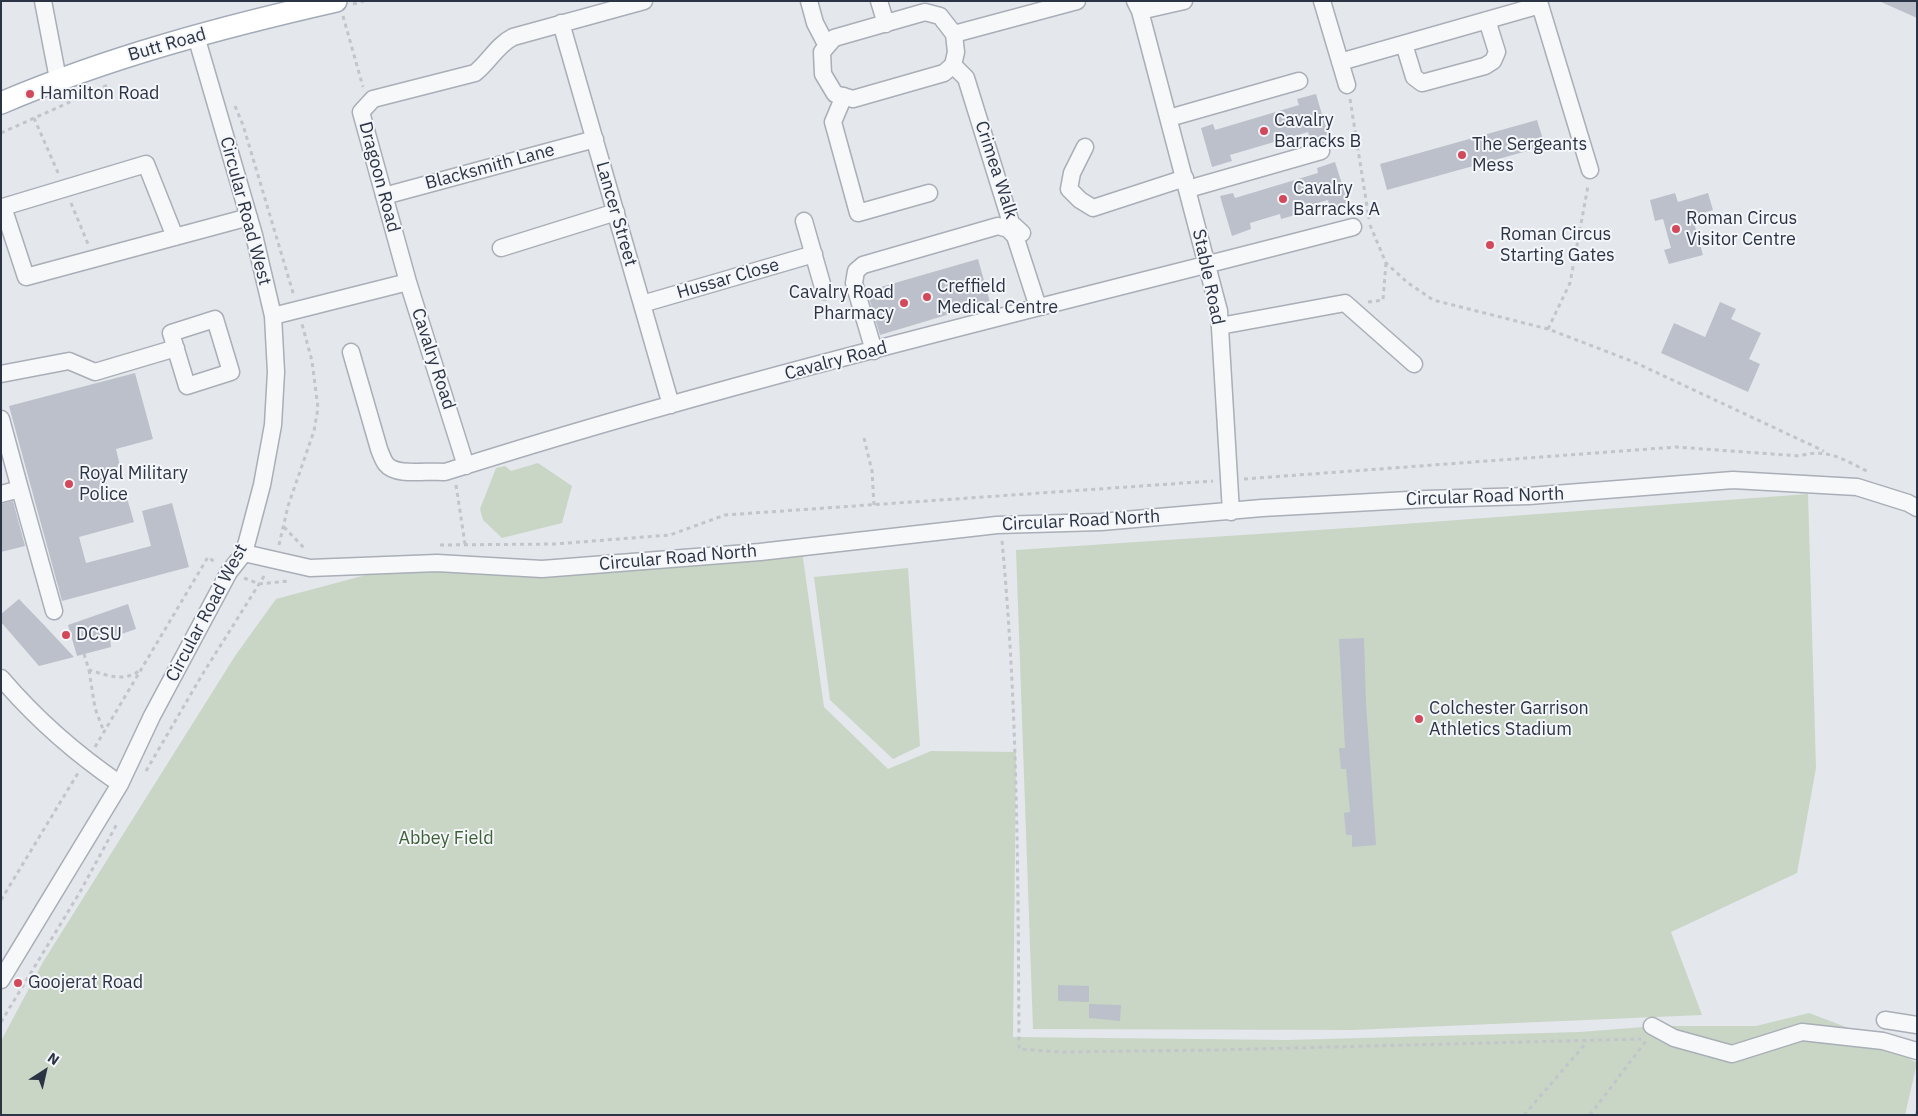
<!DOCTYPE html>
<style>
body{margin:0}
#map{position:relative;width:1918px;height:1116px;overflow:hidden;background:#e4e7ec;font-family:"IBM Plex Sans",sans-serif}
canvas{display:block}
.frame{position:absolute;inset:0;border:2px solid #2b3445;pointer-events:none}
.north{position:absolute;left:20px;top:1046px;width:50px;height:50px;-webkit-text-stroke:4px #f4f6f9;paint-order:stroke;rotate:35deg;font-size:14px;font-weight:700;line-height:20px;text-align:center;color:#2b3445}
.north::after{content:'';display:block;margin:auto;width:18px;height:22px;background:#2b3445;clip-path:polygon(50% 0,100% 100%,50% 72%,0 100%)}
</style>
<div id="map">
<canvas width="1918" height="1116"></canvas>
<div class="frame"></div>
<div class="north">N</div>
</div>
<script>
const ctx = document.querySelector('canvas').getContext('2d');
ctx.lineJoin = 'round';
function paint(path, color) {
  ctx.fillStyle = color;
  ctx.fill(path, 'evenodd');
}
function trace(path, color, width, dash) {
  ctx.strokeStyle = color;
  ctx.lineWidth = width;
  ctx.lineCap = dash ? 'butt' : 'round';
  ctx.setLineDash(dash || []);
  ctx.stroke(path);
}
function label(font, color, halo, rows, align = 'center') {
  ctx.font = font + ' "IBM Plex Sans",sans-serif';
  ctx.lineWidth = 4;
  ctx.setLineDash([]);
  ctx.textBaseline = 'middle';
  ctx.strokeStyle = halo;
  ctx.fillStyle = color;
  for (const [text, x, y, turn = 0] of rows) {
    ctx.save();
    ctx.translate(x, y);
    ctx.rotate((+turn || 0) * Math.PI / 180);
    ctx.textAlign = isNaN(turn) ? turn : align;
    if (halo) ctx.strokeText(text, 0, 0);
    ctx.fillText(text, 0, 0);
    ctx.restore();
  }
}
paint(new Path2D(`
 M 538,463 L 572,486 L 562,523 L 502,538 L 483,520 L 480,509 L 496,468 L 505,466 L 511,471 Z
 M 1808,494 L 1816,768 L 1797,873 L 1671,932 L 1702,1015 L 1353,1030 L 1033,1029 L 1016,550 L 1363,527 Z
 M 801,544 L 824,707 L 888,769 L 931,751 L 1016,752 L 1013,1037 L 1288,1040 L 1580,1032 L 1656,1026 L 1756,1026 L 1809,1013 L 1875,1038 L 1917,1063 L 1905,1115 L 1,1115 L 1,1041 L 43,962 L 235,656 L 276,599 L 407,564 L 556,567 Z
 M 908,568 L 920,746 L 893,759 L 830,700 L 814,577 Z`), '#c9d6c5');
paint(new Path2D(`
 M 1879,1 L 1917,1 L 1917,18 Z
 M 1316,94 L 1328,135 L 1310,140 L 1308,132 L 1230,155 L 1232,161 L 1212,167 L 1201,128 L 1213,124 L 1215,130 L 1299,105 L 1297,99 Z
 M 1537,120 L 1545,146 L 1387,190 L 1380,164 Z
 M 1335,162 L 1348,203 L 1330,208 L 1328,200 L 1293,210 L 1295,215 L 1281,219 L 1280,214 L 1250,223 L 1251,229 L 1232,236 L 1220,196 L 1233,193 L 1235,198 L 1318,173 L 1317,168 Z
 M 1675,193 L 1678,202 L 1708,193 L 1713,210 L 1692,216 L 1703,255 L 1669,264 L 1664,250 L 1671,248 L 1663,219 L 1655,221 L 1650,200 Z
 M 978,259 L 990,302 L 880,335 L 867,291 Z
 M 1720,302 L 1736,309 L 1731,319 L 1761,333 L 1749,359 L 1760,364 L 1748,392 L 1661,353 L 1674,323 L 1705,337 Z
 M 135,373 L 153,439 L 116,449 L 120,466 L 103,471 L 112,502 L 127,498 L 134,522 L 79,537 L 86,563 L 151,546 L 142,511 L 172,503 L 189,567 L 62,601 L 9,406 Z
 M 13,501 L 25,546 L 1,552 L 1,504 Z
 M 19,599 L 44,625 L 74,657 L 39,666 L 1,622 L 1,614 Z
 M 128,604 L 136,629 L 110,638 L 111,647 L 77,656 L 68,625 Z
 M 1364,638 L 1366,703 L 1376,845 L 1352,847 L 1352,835 L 1346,835 L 1344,813 L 1350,812 L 1346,769 L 1341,769 L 1339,748 L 1345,748 L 1339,639 Z
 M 1058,985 L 1089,986 L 1089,1002 L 1058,1001 Z
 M 1089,1004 L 1121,1005 L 1120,1021 L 1089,1018 Z`), '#bbc0ca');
const minor = new Path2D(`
 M 43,1 L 58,79
 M 809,1 L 815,23 L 827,46
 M 879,1 L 886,24
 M 1135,1 L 1140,11 L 1219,311 L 1231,512
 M 1322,1 L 1347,85
 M 1140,11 L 1184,1
 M 925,12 L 940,16 L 954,34 L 956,52 L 953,65 L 944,73 L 853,99 L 835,94 L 823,74 L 822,52 L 834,38 Z
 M 561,23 L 671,405
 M 954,34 L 1077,1
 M 1404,44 L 1414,77 L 1422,83 L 1485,66 L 1493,61 L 1497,52 L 1487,20
 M 1340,62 L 1540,5 L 1590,170
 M 953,65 L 966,78 L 1011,223 L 1022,233
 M 844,96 L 833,122 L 858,213 L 929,193
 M 1169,118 L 1299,81
 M 1085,147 L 1072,173 L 1069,189 L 1080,200 L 1093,208 L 1185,178
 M 1188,189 L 1321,151
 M 384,196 L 595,139
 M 804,221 L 824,291
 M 175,237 L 146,164 L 3,207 L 26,277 C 100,257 175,237 249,217
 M 501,248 L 616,212
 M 642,304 L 814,254
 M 273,316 L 408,282
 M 215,319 L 231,372 L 187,386 L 171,333 Z
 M 1220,326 L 1345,303 L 1414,364
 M 874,351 L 854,283 L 856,271 L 863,265 L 998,226 L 1008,229 L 1015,236 L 1038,307
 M 351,352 L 379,449 C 381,454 383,460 386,464 C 396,477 428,470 445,472 C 743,377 1050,306 1353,227
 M 1,374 L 69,361 L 95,372 L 176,348
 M 1,419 L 20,489 L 1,494
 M 466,466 L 408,282 L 361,112 L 373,99 L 475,73 C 489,62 497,45 513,37 L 644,1
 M 20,489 L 54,611
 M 244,553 L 310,568 L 437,563 L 542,569 L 760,552 L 997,525 L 1101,522 L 1262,508 L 1427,499 L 1529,496 L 1733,480 L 1857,487 L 1908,503 L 1917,508
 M 1,678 C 36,719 76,754 120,784
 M 1,980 L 120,784 L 152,716 L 229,572 L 244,553 L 262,485 L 273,425 L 276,372 L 273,316 L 254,235 L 196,36
 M 1885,1020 L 1917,1025
 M 1652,1026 L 1674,1038 L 1732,1054 L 1802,1032 L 1883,1041 L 1917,1051`);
const major = new Path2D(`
 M 1,103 C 109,57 222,27 336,1`);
trace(minor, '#a9aeb7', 19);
trace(major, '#a3abb8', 24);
trace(new Path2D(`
 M 353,4 L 364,1
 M 343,16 L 363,87
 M 1350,99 L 1369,219
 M 235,106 L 243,125 L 294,296
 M 34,118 L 59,175
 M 1,133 L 110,84
 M 71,203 L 88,244
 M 1370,225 L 1386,263 L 1408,283 L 1433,300 L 1548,329 L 1634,362 L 1824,451
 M 1368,302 L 1383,300 L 1386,263
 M 1548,329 L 1570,283 L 1588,186
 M 864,438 L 872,471 L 874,505
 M 1244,479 L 1676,447 L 1800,456 C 1826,447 1846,461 1869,472
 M 456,485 L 465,544
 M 284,527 L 306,550
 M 1002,541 C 1018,710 1018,880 1019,1049 L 1061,1052 L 1215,1050 L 1641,1039
 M 279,545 L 288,506 L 314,431 L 318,408 L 312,361 L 302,324
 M 440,545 L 555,544 L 670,535 L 725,515 L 1213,481
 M 244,578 L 259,584 L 288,581
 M 84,654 L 89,670 C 107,675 124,683 140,670
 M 89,670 L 95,708 L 104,732
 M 95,747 L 208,557 L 216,563
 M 146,771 L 202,675 L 266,573
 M 1,900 L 78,773
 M 1,1022 L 80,892 L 118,822
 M 1524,1115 L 1587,1042
 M 1590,1115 L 1646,1041
 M 1916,1115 L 1917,1111`), '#c2c5cb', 3, [4, 4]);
trace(minor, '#f7f8fa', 16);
trace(major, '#fff', 21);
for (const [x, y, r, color] of [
 [30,94,5,"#d1495b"],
 [1264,131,5,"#d1495b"],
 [1462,155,5,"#d1495b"],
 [1283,199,5,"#d1495b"],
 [1676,229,5,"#d1495b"],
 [1490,245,5,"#d1495b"],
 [927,297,5,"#d1495b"],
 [904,303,5,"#d1495b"],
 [69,484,5,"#d1495b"],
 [66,635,5,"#d1495b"],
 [1419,719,5,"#d1495b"],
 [18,983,5,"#d1495b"]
]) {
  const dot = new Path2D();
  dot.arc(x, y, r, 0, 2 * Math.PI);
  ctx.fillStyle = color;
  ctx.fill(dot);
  trace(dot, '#f4f6f9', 2);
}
label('18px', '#2b3445', '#f4f6f9', [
 ["Butt Road",167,45,-16],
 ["Blacksmith Lane",490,167,-15],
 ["Crimea Walk",996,170,72],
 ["Dragoon Road",379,177,75],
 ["Circular Road West",245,211,75],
 ["Lancer Street",616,214,74],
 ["Stable Road",1208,277,78],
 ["Hussar Close",728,279,-16],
 ["Cavalry Road",433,359,72],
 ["Cavalry Road",836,361,-15],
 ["Circular Road North",1485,497,-2],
 ["Circular Road North",1081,521,-3],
 ["Circular Road North",678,558,-5],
 ["Circular Road West",207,613,-62]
]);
label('18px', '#2b3445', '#f4f6f9', [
 ["Hamilton Road",40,94],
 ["Cavalry",1274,121],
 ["Barracks B",1274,142],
 ["The Sergeants",1472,145],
 ["Mess",1472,166],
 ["Cavalry",1293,189],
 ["Barracks A",1293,210],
 ["Roman Circus",1686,219],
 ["Visitor Centre",1686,240],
 ["Roman Circus",1500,235],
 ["Starting Gates",1500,256],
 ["Creffield",937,287],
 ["Medical Centre",937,308],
 ["Cavalry Road",894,293,"right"],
 ["Pharmacy",894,314,"right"],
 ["Royal Military",79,474],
 ["Police",79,495],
 ["DCSU",76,635],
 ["Colchester Garrison",1429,709],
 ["Athletics Stadium",1429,730],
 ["Goojerat Road",28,983]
], 'left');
label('18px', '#3f6138', '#f4f6f9', [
 ["Abbey Field",446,839]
]);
</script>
